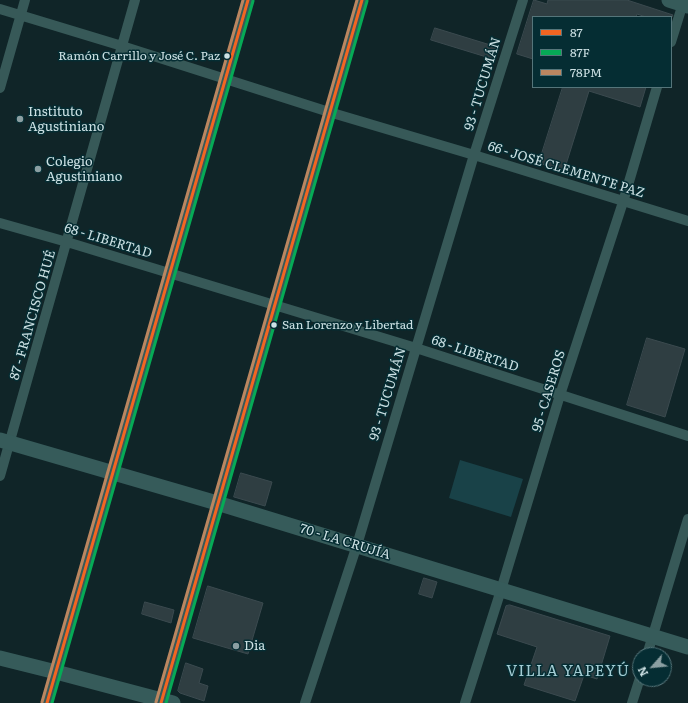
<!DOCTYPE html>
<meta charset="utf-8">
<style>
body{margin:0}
#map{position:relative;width:688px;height:703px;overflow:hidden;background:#102528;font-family:Literata,serif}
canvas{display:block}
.legend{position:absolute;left:532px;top:16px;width:140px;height:72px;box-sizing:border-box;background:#052d33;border:1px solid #55757a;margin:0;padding:5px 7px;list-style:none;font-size:12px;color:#cde1e4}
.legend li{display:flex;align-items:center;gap:8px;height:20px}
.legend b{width:20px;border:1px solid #55757a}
.north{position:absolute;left:632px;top:647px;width:40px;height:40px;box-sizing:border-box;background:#052d33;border:1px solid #55757a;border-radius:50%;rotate:243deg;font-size:11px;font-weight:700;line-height:16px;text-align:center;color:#cde1e4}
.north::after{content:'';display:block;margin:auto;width:14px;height:18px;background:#8b9fa2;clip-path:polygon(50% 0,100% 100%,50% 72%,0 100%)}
</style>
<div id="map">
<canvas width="688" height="703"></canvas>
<ul class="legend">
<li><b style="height:5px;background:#f26522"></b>87</li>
<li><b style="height:5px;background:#06aa56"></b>87F</li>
<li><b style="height:5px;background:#bb8660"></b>78PM</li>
</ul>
<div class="north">N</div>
</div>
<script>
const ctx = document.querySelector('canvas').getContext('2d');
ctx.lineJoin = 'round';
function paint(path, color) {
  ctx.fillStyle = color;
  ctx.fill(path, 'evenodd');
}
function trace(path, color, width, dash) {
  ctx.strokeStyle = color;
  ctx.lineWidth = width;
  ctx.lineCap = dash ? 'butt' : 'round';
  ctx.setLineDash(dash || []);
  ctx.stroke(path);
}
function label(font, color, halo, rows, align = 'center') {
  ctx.font = font + ' Literata,serif';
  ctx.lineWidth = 3;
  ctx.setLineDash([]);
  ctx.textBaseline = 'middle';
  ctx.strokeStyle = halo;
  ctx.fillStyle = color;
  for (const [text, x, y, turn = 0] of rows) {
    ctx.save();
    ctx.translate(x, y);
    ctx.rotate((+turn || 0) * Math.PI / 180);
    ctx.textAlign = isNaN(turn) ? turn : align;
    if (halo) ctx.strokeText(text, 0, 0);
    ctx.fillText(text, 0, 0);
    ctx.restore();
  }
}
paint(new Path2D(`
 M 460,460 L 523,479 L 511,517 L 449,498 Z`), '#194248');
const building = new Path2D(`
 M 534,0 L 547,4 L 548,0 L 627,0 L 673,15 L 672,17 L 646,17 L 637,14 L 636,17 L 533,17 L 533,59 L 517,54 Z
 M 435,28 L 497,47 L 493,59 L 431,40 Z
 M 563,87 L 646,87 L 640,107 L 589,91 L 564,171 L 539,163 Z
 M 647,338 L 685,349 L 665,417 L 627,405 Z
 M 241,473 L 272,482 L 265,506 L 234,497 Z
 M 424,578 L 437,582 L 432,598 L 419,594 Z
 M 208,586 L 263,603 L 248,654 L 193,638 Z
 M 145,602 L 174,610 L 171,623 L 142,614 Z
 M 510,605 L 610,636 L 597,679 L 584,675 L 575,701 L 524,685 L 537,647 L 497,634 L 506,606 Z
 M 186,663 L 203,669 L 199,683 L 208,686 L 204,701 L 180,693 L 178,691 Z`);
paint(building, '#2f3e42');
trace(building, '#3b4a4f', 1);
trace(new Path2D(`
 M 0,9 L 122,46 L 329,112 L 474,155 L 688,221
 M 671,42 L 684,0
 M 0,88 L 25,0
 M 0,223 L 67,242 L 416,348 L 688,436
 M 0,476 L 135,0
 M 647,655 L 688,519
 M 47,703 L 248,0
 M 161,703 L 362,0
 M 305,703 L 357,545 L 474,155 L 523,0
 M 465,703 L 501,590 L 560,395 L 623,202 L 657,87
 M 632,703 L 640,678`), '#375958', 10);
trace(new Path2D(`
 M 669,0 L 688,6
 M 0,440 L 217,503 L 688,647
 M 0,658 L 56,672 L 173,703`), '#365b5a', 15);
trace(new Path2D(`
 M 47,703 L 248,0
 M 161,703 L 362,0`), '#f26522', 3);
trace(new Path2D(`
 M 52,703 L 253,1
 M 166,703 L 367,1`), '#06aa56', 3);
trace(new Path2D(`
 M 42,702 L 243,0
 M 156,702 L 357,0`), '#bb8660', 3);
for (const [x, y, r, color] of [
 [227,56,3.5,"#cde1e4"],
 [20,119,4,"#8b9fa2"],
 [38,169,4,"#8b9fa2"],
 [274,325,3.5,"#cde1e4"],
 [236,646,4,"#8b9fa2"]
]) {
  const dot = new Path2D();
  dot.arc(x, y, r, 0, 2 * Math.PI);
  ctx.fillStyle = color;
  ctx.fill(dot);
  trace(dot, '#052d33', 1.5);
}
label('12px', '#cde1e4', '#052d33', [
 ["Ramón Carrillo y José C. Paz",220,56],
 ["San Lorenzo y Libertad",282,325,"left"]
], 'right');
label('13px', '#cde1e4', '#052d33', [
 ["93 - TUCUMÁN",483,84,-73],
 ["66 - JOSÉ CLEMENTE PAZ",566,170,17],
 ["68 - LIBERTAD",108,241,17],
 ["87 - FRANCISCO HUÉ",33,315,-74],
 ["68 - LIBERTAD",475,354,18],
 ["95 - CASEROS",549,391,-73],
 ["93 - TUCUMÁN",388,394,-73],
 ["70 - LA CRUJÍA",345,542,17]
]);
label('13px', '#cde1e4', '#052d33', [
 ["Instituto",28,112],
 ["Agustiniano",28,127],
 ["Colegio",46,162],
 ["Agustiniano",46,177],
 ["Dia",244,646]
], 'left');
ctx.letterSpacing = '1px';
label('15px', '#a4cdd4', '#052d33', [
 ["VILLA YAPEYÚ",568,672]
]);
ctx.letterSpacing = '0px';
</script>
